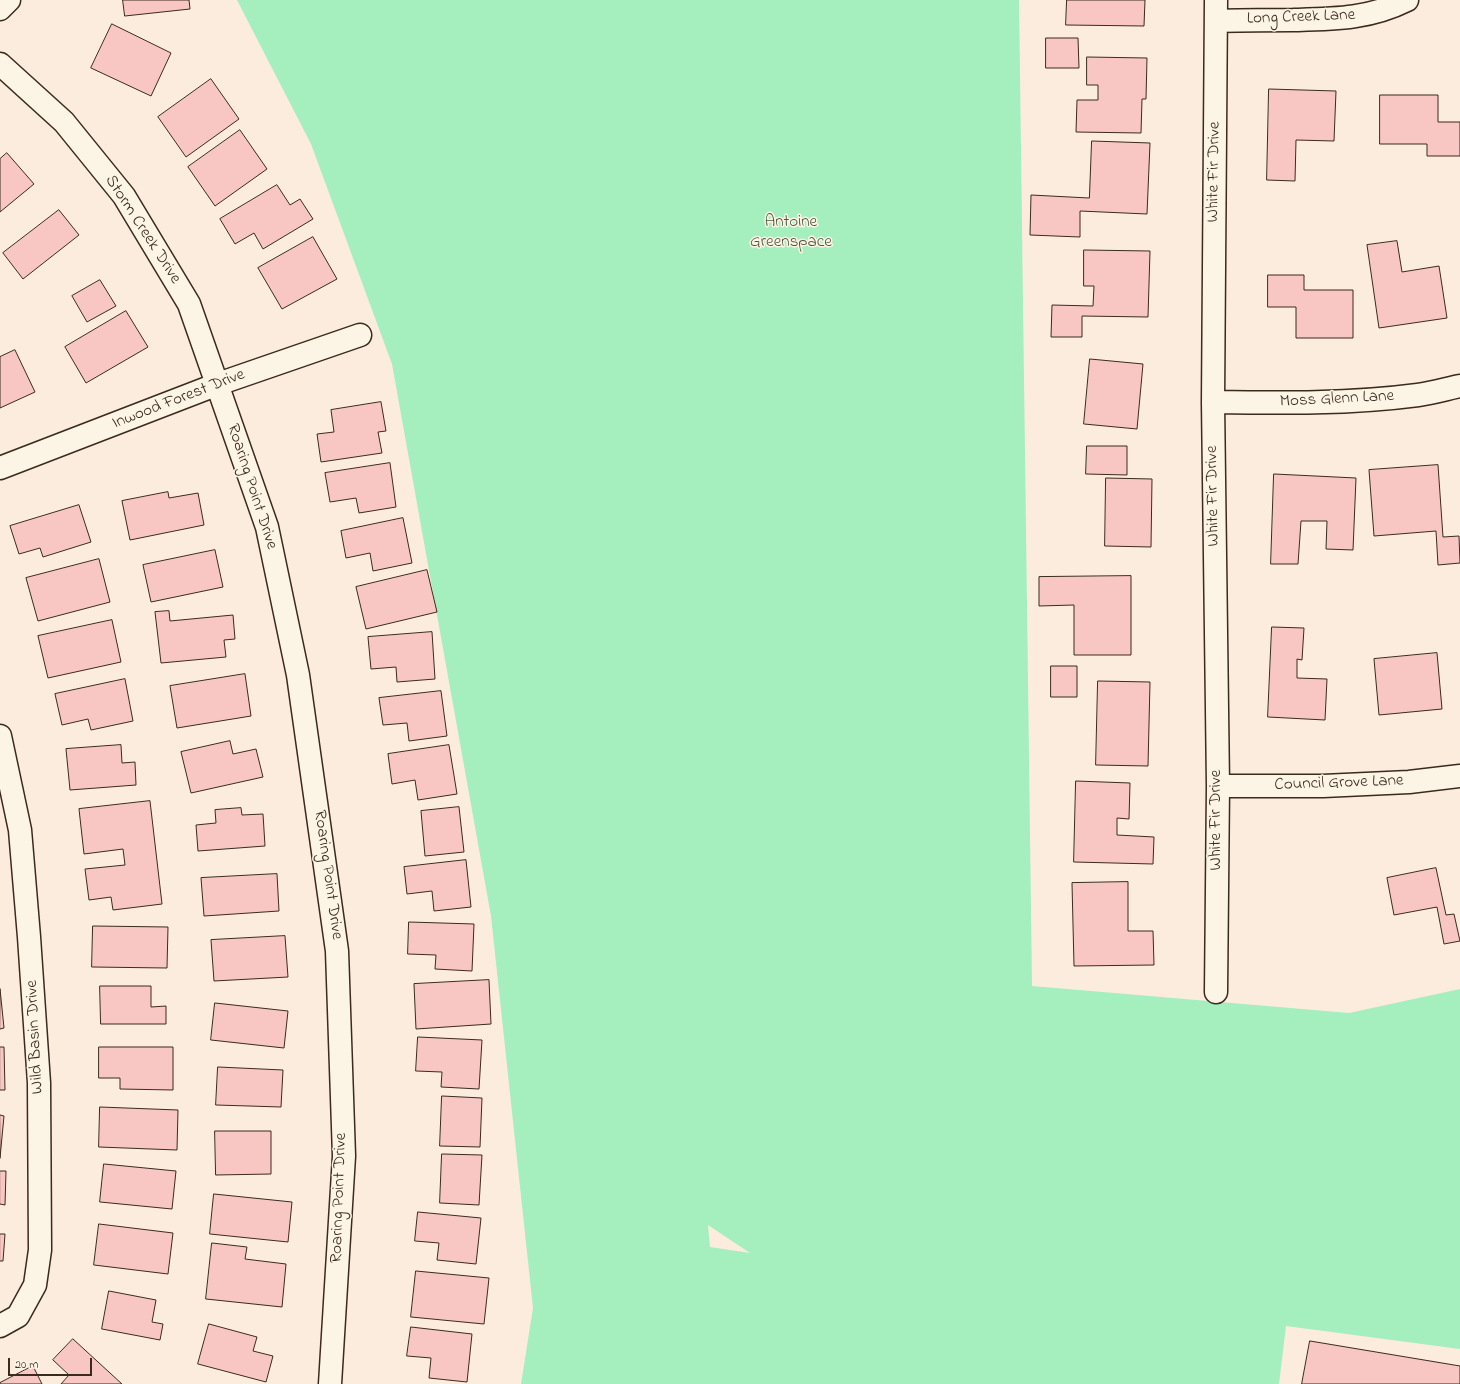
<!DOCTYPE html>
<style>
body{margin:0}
#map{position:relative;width:1460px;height:1384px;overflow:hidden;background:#fbecde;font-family:"Indie Flower",sans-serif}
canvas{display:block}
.scale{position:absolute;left:8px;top:1358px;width:84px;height:18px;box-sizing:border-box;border:2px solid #3b2a1e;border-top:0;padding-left:5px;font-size:12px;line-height:14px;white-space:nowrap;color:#3b2a1e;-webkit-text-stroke:3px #fcf5e5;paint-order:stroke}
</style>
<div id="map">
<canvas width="1460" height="1384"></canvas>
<div class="scale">20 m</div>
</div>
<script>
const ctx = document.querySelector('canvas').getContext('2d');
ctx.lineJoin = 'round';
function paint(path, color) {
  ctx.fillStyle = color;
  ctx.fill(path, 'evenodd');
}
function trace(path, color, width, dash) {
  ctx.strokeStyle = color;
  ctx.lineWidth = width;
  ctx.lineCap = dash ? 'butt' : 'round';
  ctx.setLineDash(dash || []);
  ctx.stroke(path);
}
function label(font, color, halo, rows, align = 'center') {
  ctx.font = font + ' "Indie Flower",sans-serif';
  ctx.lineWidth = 3;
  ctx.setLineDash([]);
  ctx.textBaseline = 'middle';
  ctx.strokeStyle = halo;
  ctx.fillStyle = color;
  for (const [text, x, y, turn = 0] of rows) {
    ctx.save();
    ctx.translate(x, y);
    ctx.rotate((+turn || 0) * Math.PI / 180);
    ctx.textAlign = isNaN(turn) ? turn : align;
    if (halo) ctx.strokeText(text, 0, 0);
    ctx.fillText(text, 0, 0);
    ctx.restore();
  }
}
paint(new Path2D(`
 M 237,0 L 1019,0 L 1032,986 L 1349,1013 L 1460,989 L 1460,1349 L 1286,1326 L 1279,1384 L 521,1384 L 533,1308 L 491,916 L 392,364 L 311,144 ZM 708,1225 L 750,1253 L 710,1247 Z`), '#a5eebd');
const building = new Path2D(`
 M 123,0 L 189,0 L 190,9 L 125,16 Z
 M 1067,0 L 1145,0 L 1144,26 L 1066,25 Z
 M 112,24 L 171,53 L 151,96 L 91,68 Z
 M 1046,38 L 1078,38 L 1079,68 L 1046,68 Z
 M 1087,57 L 1147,58 L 1146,99 L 1142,99 L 1141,133 L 1076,132 L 1077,100 L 1098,100 L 1098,85 L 1087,85 Z
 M 211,79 L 239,119 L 186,157 L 158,117 Z
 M 1269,89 L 1336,91 L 1334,141 L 1296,140 L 1295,181 L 1267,180 Z
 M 1380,95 L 1438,95 L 1438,122 L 1460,122 L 1460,156 L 1427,156 L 1427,144 L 1380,144 Z
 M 240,130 L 267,169 L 215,206 L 188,167 Z
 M 1092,141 L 1150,143 L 1147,214 L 1080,211 L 1080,237 L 1030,235 L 1031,195 L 1089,198 Z
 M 7,153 L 34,184 L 0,212 L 0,159 Z
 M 277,185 L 290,205 L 300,199 L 313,219 L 263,249 L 254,233 L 235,244 L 220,219 Z
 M 59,210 L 79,235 L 23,279 L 3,253 Z
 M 313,237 L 337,279 L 282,309 L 258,268 Z
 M 1397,241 L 1402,272 L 1439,266 L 1447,318 L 1379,328 L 1367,245 Z
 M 1084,250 L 1150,251 L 1148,317 L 1082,316 L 1082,337 L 1051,337 L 1052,305 L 1093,306 L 1094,286 L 1084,286 Z
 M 1268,275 L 1304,275 L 1304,290 L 1353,290 L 1353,338 L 1296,338 L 1296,307 L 1268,307 Z
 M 100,280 L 116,306 L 87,322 L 72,296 Z
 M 126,311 L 148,347 L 86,383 L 65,347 Z
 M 15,350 L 35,392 L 0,408 L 0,357 Z
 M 1090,359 L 1143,364 L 1137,429 L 1084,424 Z
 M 381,402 L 386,431 L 378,432 L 382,453 L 321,462 L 317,434 L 334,432 L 331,410 Z
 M 1087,446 L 1127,446 L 1127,475 L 1086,474 Z
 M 390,463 L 396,507 L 359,513 L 356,498 L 330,502 L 325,473 Z
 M 1438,465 L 1443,537 L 1459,536 L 1460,563 L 1438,565 L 1436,531 L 1374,536 L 1369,470 Z
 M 1274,474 L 1356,478 L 1353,550 L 1326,549 L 1327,521 L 1301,521 L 1298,564 L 1271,564 Z
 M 1106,478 L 1152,479 L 1151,547 L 1105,546 Z
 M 168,492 L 169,498 L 198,493 L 204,525 L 130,540 L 122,501 Z
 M 79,505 L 91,542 L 43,557 L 40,548 L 19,554 L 10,526 Z
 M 403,518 L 412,563 L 373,571 L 370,553 L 346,558 L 341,531 Z
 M 215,550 L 223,587 L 151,602 L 143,565 Z
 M 99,559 L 110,602 L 38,621 L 26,578 Z
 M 427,570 L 437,612 L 366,629 L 356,587 Z
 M 1131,576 L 1131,655 L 1074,655 L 1074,605 L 1039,606 L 1039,577 Z
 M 169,611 L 170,621 L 233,615 L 235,639 L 224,640 L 226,657 L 161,663 L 155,612 Z
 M 112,620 L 121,662 L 48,678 L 38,636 Z
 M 1272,627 L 1304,628 L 1302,660 L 1297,659 L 1297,678 L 1327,679 L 1325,720 L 1268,717 Z
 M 432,632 L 435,679 L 397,682 L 396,667 L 371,669 L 368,637 Z
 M 1437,653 L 1442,709 L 1379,715 L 1374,659 Z
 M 1051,666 L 1077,666 L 1077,697 L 1051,697 Z
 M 245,674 L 251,716 L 177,728 L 170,686 Z
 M 125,679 L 133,721 L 91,730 L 88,719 L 62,725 L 55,694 Z
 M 1098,681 L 1150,682 L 1148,766 L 1096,765 Z
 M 441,691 L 447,736 L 409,741 L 407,723 L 383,725 L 379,698 Z
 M 230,741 L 233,754 L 256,749 L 263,777 L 191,793 L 181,752 Z
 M 121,745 L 122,763 L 135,762 L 136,785 L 70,790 L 66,749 Z
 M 449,745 L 457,794 L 418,800 L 415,780 L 392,784 L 388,754 Z
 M 1076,781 L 1130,783 L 1129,819 L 1117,818 L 1117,835 L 1154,837 L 1153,864 L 1074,862 Z
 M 150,801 L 162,904 L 113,910 L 111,897 L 89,900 L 85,869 L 125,865 L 123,849 L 84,854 L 79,809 Z
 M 459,807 L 464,852 L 425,856 L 421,811 Z
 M 241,808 L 242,815 L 263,814 L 265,846 L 198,851 L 196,825 L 216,823 L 215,810 Z
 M 466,860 L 471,907 L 434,911 L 432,891 L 407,894 L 404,867 Z
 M 1436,868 L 1446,915 L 1454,914 L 1460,941 L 1444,944 L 1437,907 L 1394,915 L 1387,878 Z
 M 277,874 L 279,911 L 204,916 L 201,878 Z
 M 1128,882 L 1128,931 L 1153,931 L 1154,965 L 1074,966 L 1072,883 Z
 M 409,922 L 474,924 L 472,971 L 435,969 L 436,955 L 408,954 Z
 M 93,926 L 168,927 L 167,968 L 92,967 Z
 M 285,936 L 288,977 L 214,981 L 211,940 Z
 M 489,980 L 491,1024 L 416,1029 L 414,984 Z
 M 100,986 L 151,986 L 151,1007 L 166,1006 L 166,1024 L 101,1024 Z
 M 0,989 L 4,1028 L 0,1029 Z
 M 215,1003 L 288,1011 L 284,1048 L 211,1040 Z
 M 418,1037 L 482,1040 L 479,1089 L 441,1087 L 442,1072 L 416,1071 Z
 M 0,1047 L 4,1047 L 5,1090 L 0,1090 Z
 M 99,1047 L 173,1047 L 173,1090 L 120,1089 L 120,1078 L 99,1078 Z
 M 218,1067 L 283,1070 L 281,1107 L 216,1105 Z
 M 442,1096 L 482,1098 L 480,1147 L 440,1146 Z
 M 100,1107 L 178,1110 L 177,1150 L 99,1147 Z
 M 0,1115 L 4,1116 L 0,1158 Z
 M 215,1131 L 271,1131 L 271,1174 L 216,1175 Z
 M 442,1154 L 482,1155 L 479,1205 L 440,1203 Z
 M 104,1164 L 176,1171 L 172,1209 L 100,1202 Z
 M 0,1171 L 6,1171 L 5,1205 L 0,1204 Z
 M 214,1194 L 292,1202 L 288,1242 L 210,1234 Z
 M 418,1212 L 481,1218 L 476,1264 L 437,1260 L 439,1243 L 415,1241 Z
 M 99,1224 L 173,1233 L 168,1274 L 94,1265 Z
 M 0,1234 L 5,1234 L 3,1261 L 0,1261 Z
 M 212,1243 L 247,1247 L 245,1259 L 286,1264 L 282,1307 L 206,1299 Z
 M 416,1271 L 489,1278 L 484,1324 L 411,1317 Z
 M 109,1291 L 156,1300 L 152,1322 L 163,1324 L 160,1340 L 102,1329 Z
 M 209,1324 L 257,1337 L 253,1351 L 273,1356 L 266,1382 L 198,1364 Z
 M 411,1327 L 472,1334 L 467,1382 L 429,1378 L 431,1358 L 407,1356 Z
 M 73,1339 L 122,1384 L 61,1384 L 69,1375 L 53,1360 Z
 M 1310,1341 L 1460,1366 L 1460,1384 L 1302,1384 Z
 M 33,1366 L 42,1384 L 0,1384 L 0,1383 Z`);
paint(building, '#f8c7c3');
trace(building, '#3b2a1e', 1);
const minor = new Path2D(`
 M 0,9 L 9,0
 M 1216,21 C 1242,20 1268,20 1293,20 C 1335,19 1369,19 1407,0
 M 0,64 L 64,122 L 124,196 L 189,304 L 267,527 L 298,675 L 337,951 L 344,1156 L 330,1384
 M 1213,402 C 1281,403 1350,404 1418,395 C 1432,393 1446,389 1460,386
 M 0,468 L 218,384 L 360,335
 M 0,736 L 20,830 L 29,937 L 39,1083 L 40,1250 L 35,1285 L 18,1316 L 0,1326
 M 1218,786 L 1323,786 L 1409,782 L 1460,776
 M 1216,992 L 1218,786 L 1213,402 L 1216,0`);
trace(minor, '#3b2a1e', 25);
trace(minor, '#fcf5e5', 22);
label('17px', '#3b2a1e', '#fcf5e5', [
 ["Long Creek Lane",1301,18,-2],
 ["White Fir Drive",1215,172,-89],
 ["Storm Creek Drive",142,230,57],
 ["Inwood Forest Drive",179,400,-21],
 ["Moss Glenn Lane",1337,400,-3],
 ["Roaring Point Drive",251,487,72],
 ["White Fir Drive",1214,496,-91],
 ["Council Grove Lane",1339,784,-2],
 ["White Fir Drive",1217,820,-90],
 ["Roaring Point Drive",327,875,82],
 ["Wild Basin Drive",36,1037,-93],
 ["Roaring Point Drive",340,1198,-88]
]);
label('17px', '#50513e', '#fcf5e5', [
 ["Antoine",791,223],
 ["Greenspace",791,243]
]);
</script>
